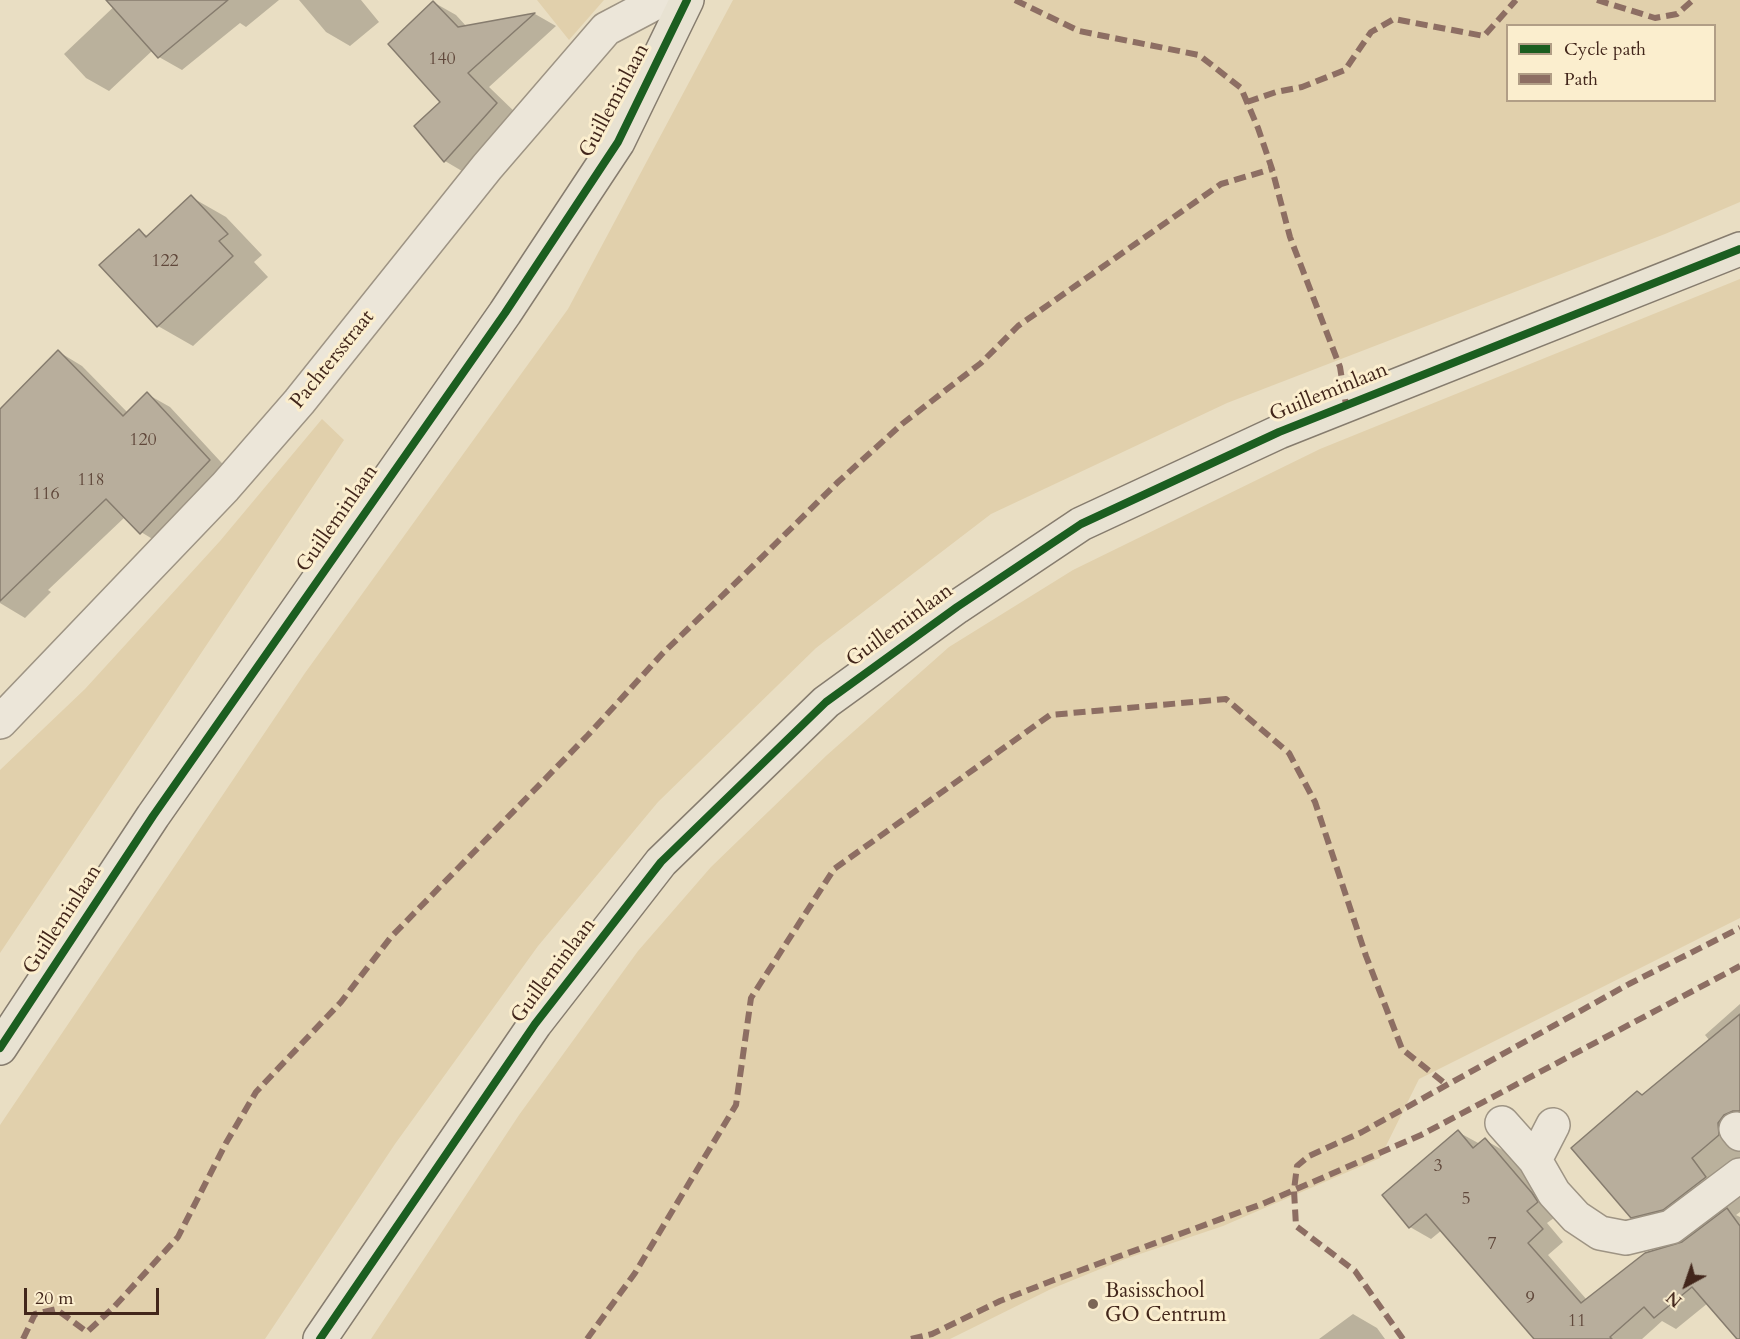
<!DOCTYPE html>
<style>
body{margin:0}
#map{position:relative;width:1740px;height:1339px;overflow:hidden;background:#e9dec3;font-family:Cardo,serif}
canvas{display:block}
.legend{position:absolute;left:1506px;top:24px;width:210px;height:78px;box-sizing:border-box;background:#fbeece;border:2px solid #b19e86;margin:0;padding:8px 10px;list-style:none;font-size:18px;color:#42261b}
.legend li{display:flex;align-items:center;gap:12px;height:30px}
.legend b{width:30px;border:2px solid #b19e86}
.north{position:absolute;left:1656px;top:1255px;width:60px;height:60px;-webkit-text-stroke:4px #fbeece;paint-order:stroke;rotate:220deg;font-size:16px;font-weight:700;line-height:24px;text-align:center;color:#42261b}
.north::after{content:'';display:block;margin:auto;width:21px;height:27px;background:#42261b;clip-path:polygon(50% 0,100% 100%,50% 72%,0 100%)}
.scale{position:absolute;left:24px;top:1288px;width:135px;height:27px;box-sizing:border-box;border:3px solid #42261b;border-top:0;padding-left:8px;font-size:18px;line-height:21px;white-space:nowrap;color:#42261b;-webkit-text-stroke:4px #fbeece;paint-order:stroke}
</style>
<div id="map">
<canvas width="1740" height="1339"></canvas>
<ul class="legend">
<li><b style="height:8px;background:#1b5e20"></b>Cycle path</li>
<li><b style="height:8px;background:#8d6e63"></b>Path</li>
</ul>
<div class="north">N</div>
<div class="scale">20 m</div>
</div>
<script>
const ctx = document.querySelector('canvas').getContext('2d');
ctx.lineJoin = 'round';
function paint(path, color) {
  ctx.fillStyle = color;
  ctx.fill(path, 'evenodd');
}
function trace(path, color, width, dash) {
  ctx.strokeStyle = color;
  ctx.lineWidth = width;
  ctx.lineCap = dash ? 'butt' : 'round';
  ctx.setLineDash(dash || []);
  ctx.stroke(path);
}
function label(font, color, halo, rows, align = 'center') {
  ctx.font = font + ' Cardo,serif';
  ctx.lineWidth = 6;
  ctx.setLineDash([]);
  ctx.textBaseline = 'middle';
  ctx.strokeStyle = halo;
  ctx.fillStyle = color;
  for (const [text, x, y, turn = 0] of rows) {
    ctx.save();
    ctx.translate(x, y);
    ctx.rotate((+turn || 0) * Math.PI / 180);
    ctx.textAlign = isNaN(turn) ? turn : align;
    if (halo) ctx.strokeText(text, 0, 0);
    ctx.fillText(text, 0, 0);
    ctx.restore();
  }
}
paint(new Path2D(`
 M 537,0 L 604,0 L 569,40 Z
 M 733,0 L 1740,0 L 1740,202 L 1665,234 L 1227,403 L 991,514 L 816,648 L 658,802 L 538,946 L 395,1144 L 265,1339 L 0,1339 L 0,1125 L 305,673 L 568,309 ZM 1508,26 L 1714,26 L 1714,100 L 1508,100 Z
 M 1740,279 L 1740,918 L 1419,1079 L 1380,1158 L 1223,1226 L 1125,1259 L 1051,1289 L 950,1339 L 371,1339 L 519,1115 L 638,951 L 711,867 L 827,755 L 949,647 L 1073,570 L 1320,449 Z
 M 322,419 L 344,440 L 0,953 L 0,770 L 85,689 L 220,541 Z`), '#e1d0ac');
paint(new Path2D(`
 M 121,0 L 279,0 L 246,27 L 240,23 L 182,70 L 159,57 L 153,50 L 109,91 L 86,78 L 64,54 Z
 M 299,0 L 361,0 L 379,22 L 350,46 L 326,32 Z
 M 433,2 L 456,15 L 467,27 L 535,14 L 556,26 L 489,87 L 519,116 L 467,174 L 445,161 L 442,102 Z
 M 191,197 L 226,217 L 262,255 L 254,262 L 268,277 L 193,346 L 158,326 L 139,231 L 148,236 Z
 M 59,352 L 82,366 L 128,413 L 147,394 L 170,407 L 232,474 L 164,546 L 141,532 L 125,517 L 48,590 L 51,592 L 25,618 L 0,603 L 0,411 Z
 M 1740,1004 L 1740,1212 L 1736,1215 L 1740,1217 L 1740,1339 L 1708,1303 L 1676,1329 L 1662,1321 L 1642,1339 L 1536,1339 L 1442,1230 L 1431,1239 L 1410,1227 L 1384,1195 L 1458,1132 L 1480,1144 L 1485,1140 L 1506,1152 L 1553,1207 L 1558,1215 L 1547,1223 L 1563,1242 L 1548,1255 L 1587,1300 L 1680,1244 L 1632,1216 L 1643,1096 L 1710,1041 L 1705,1035 Z
 M 1353,1314 L 1377,1328 L 1385,1339 L 1319,1339 Z`), '#0003');
const building = new Path2D(`
 M 106,0 L 228,0 L 158,58 Z
 M 433,1 L 458,27 L 535,13 L 468,73 L 497,103 L 444,162 L 414,126 L 440,102 L 388,44 Z
 M 191,195 L 228,234 L 219,241 L 233,256 L 157,327 L 99,265 L 139,229 L 146,237 Z
 M 58,350 L 123,416 L 147,392 L 210,460 L 140,534 L 106,499 L 0,601 L 0,409 Z
 M 1740,1014 L 1740,1111 L 1733,1111 L 1724,1115 L 1718,1123 L 1719,1135 L 1692,1158 L 1706,1177 L 1663,1210 L 1631,1218 L 1571,1148 L 1637,1091 L 1642,1095 Z
 M 1458,1130 L 1473,1148 L 1485,1138 L 1532,1193 L 1538,1202 L 1527,1211 L 1543,1229 L 1528,1243 L 1581,1303 L 1645,1253 L 1682,1242 L 1727,1208 L 1740,1226 L 1740,1339 L 1737,1339 L 1692,1287 L 1654,1318 L 1644,1307 L 1610,1337 L 1612,1339 L 1534,1339 L 1426,1214 L 1409,1228 L 1382,1195 Z`);
paint(building, '#b8ae9c');
trace(building, '#867c6e', 1.5);
const minor = new Path2D(`
 M 0,722 L 225,487 L 299,402 L 487,167 L 606,29 L 661,0
 M 1502,1123 L 1535,1160 L 1554,1193 L 1576,1217 L 1600,1233 L 1626,1238 L 1671,1227 L 1740,1175
 M 1736,1129 L 1740,1134
 M 1535,1160 L 1553,1125`);
const major = new Path2D(`
 M 0,1048 L 153,816 L 505,313 L 618,142 L 687,0
 M 320,1339 L 535,1024 L 661,862 L 826,702 L 957,607 L 1081,524 L 1279,432 L 1740,249`);
trace(minor, '#9e9484', 36);
trace(major, '#867c6e', 36);
trace(minor, '#ece6d9', 33);
trace(major, '#e8e2d2', 33);
trace(new Path2D(`
 M 1015,0 L 1079,31 L 1199,55 L 1241,88 L 1258,128 L 1272,169 L 1290,237 L 1340,367 L 1346,405
 M 1597,0 L 1655,18 L 1677,14 L 1693,0
 M 1247,102 L 1276,92 L 1302,87 L 1345,70 L 1371,32 L 1394,19 L 1484,36 L 1516,0
 M 23,1339 L 35,1314 L 56,1309 L 87,1332 L 113,1308 L 178,1237 L 226,1143 L 256,1092 L 341,1002 L 391,937 L 588,735 L 663,653 L 754,565 L 838,482 L 902,424 L 981,363 L 1018,326 L 1221,184 L 1272,169
 M 587,1339 L 635,1273 L 736,1105 L 751,998 L 834,869 L 1050,715 L 1226,699 L 1289,753 L 1315,802 L 1366,956 L 1402,1049 L 1447,1085
 M 911,1339 L 932,1334 L 1000,1301 L 1054,1280 L 1262,1204 L 1421,1135 L 1740,966
 M 1403,1339 L 1355,1271 L 1296,1226 L 1294,1190 L 1297,1166 L 1309,1156 L 1362,1132 L 1629,984 L 1740,928`), '#8d6e63', 6, [12, 6]);
trace(new Path2D(`
 M 0,1048 L 153,816 L 505,313 L 618,142 L 687,0
 M 320,1339 L 535,1024 L 661,862 L 826,702 L 957,607 L 1081,524 L 1279,432 L 1740,249`), '#1b5e20', 8);
for (const [x, y, r, color] of [
 [1093,1304,6,"#7c6656"]
]) {
  const dot = new Path2D();
  dot.arc(x, y, r, 0, 2 * Math.PI);
  ctx.fillStyle = color;
  ctx.fill(dot);
  trace(dot, '#fbeece', 2);
}
label('18px', '#60483b', null, [
 ["140",442,60],
 ["122",165,262],
 ["120",143,441],
 ["118",91,481],
 ["116",46,495],
 ["3",1438,1167],
 ["5",1466,1200],
 ["7",1492,1245],
 ["9",1530,1299],
 ["11",1577,1322]
]);
label('21px', '#42261b', '#fbeece', [
 ["Guilleminlaan",615,101,-62],
 ["Pachtersstraat",333,360,-51],
 ["Guilleminlaan",1329,393,-22],
 ["Guilleminlaan",338,519,-55],
 ["Guilleminlaan",900,626,-36],
 ["Guilleminlaan",63,920,-57],
 ["Guilleminlaan",554,971,-53]
]);
label('21px', '#42261b', '#fbeece', [
 ["Basisschool",1105,1292],
 ["GO Centrum",1105,1316]
], 'left');
</script>
